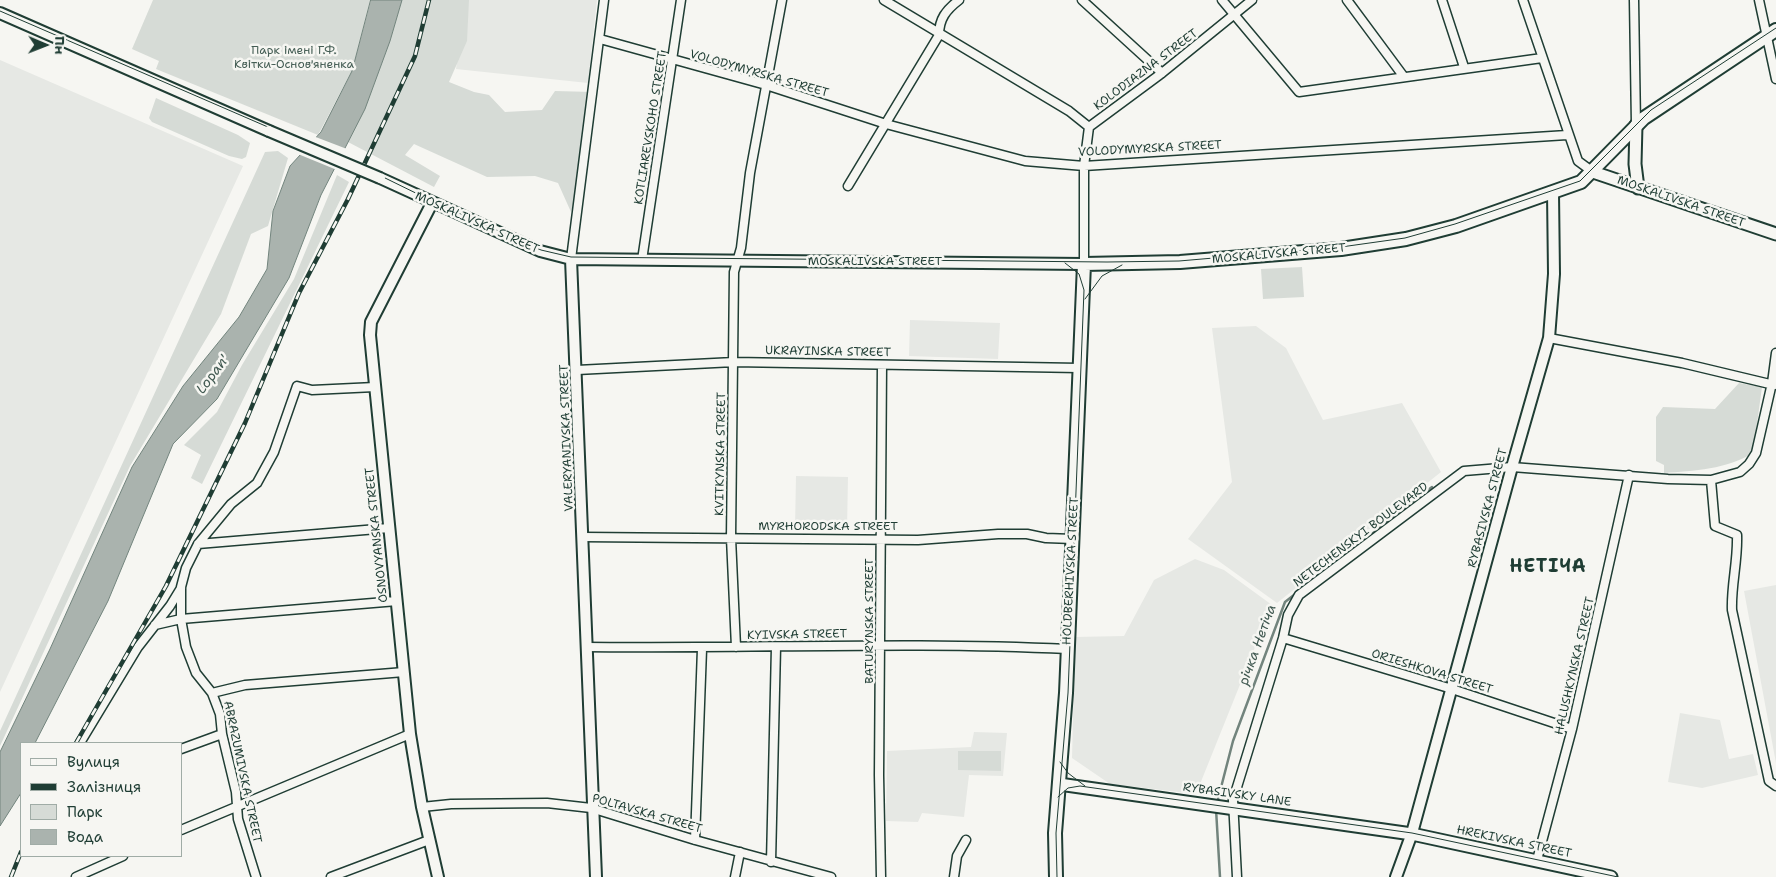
<!DOCTYPE html>
<meta charset="utf-8">
<style>
body{margin:0}
#map{position:relative;width:1776px;height:877px;overflow:hidden;background:#f6f6f2;font-family:"Shantell Sans",sans-serif}
canvas{display:block}
.legend{position:absolute;left:20px;top:742px;width:162px;height:115px;box-sizing:border-box;background:#f6f6f2;border:1px solid #a0aca6;margin:0;padding:6px 9px;list-style:none;font-size:15px;color:#1f3d34}
.legend li{display:flex;align-items:center;gap:10px;height:25px}
.legend b{width:25px;border:1px solid #a0aca6}
.north{position:absolute;left:20px;top:20px;width:50px;height:50px;-webkit-text-stroke:4px #f6f6f2;paint-order:stroke;rotate:91deg;font-size:14px;font-weight:700;line-height:20px;text-align:center;color:#1f3d34}
.north::after{content:'';display:block;margin:auto;width:18px;height:22px;background:#1f3d34;clip-path:polygon(50% 0,100% 100%,50% 72%,0 100%)}
</style>
<div id="map">
<canvas width="1776" height="877"></canvas>
<ul class="legend">
<li><b style="height:6px;background:#f6f6f2"></b>Вулиця</li>
<li><b style="height:6px;background:#1f3d34"></b>Залізниця</li>
<li><b style="height:14px;background:#d6dbd6"></b>Парк</li>
<li><b style="height:14px;background:#aab3ae"></b>Вода</li>
</ul>
<div class="north">Пн</div>
</div>
<script>
const ctx = document.querySelector('canvas').getContext('2d');
ctx.lineJoin = 'round';
function paint(path, color) {
  ctx.fillStyle = color;
  ctx.fill(path, 'evenodd');
}
function trace(path, color, width, dash) {
  ctx.strokeStyle = color;
  ctx.lineWidth = width;
  ctx.lineCap = dash ? 'butt' : 'round';
  ctx.setLineDash(dash || []);
  ctx.stroke(path);
}
function label(font, color, halo, rows, align = 'center') {
  ctx.font = font + ' "Shantell Sans",sans-serif';
  ctx.lineWidth = 5;
  ctx.setLineDash([]);
  ctx.textBaseline = 'middle';
  ctx.strokeStyle = halo;
  ctx.fillStyle = color;
  for (const [text, x, y, turn = 0] of rows) {
    ctx.save();
    ctx.translate(x, y);
    ctx.rotate((+turn || 0) * Math.PI / 180);
    ctx.textAlign = isNaN(turn) ? turn : align;
    if (halo) ctx.strokeText(text, 0, 0);
    ctx.fillText(text, 0, 0);
    ctx.restore();
  }
}
paint(new Path2D(`
 M 466,0 L 597,0 L 588,83 L 456,69 Z
 M 0,60 L 243,166 L 0,692 Z
 M 910,320 L 1000,323 L 998,359 L 909,356 Z
 M 1256,326 L 1286,348 L 1323,420 L 1402,403 L 1441,472 L 1277,603 L 1188,539 L 1232,482 L 1212,328 Z
 M 796,476 L 848,477 L 847,529 L 795,528 Z
 M 1195,559 L 1224,570 L 1272,605 L 1196,794 L 1110,784 L 1072,758 L 1075,637 L 1124,636 L 1154,580 Z
 M 1776,585 L 1776,763 L 1744,591 Z
 M 1680,713 L 1720,720 L 1729,759 L 1753,754 L 1758,775 L 1702,788 L 1668,782 Z
 M 974,732 L 1007,733 L 1003,776 L 969,775 L 964,817 L 922,813 L 918,822 L 886,821 L 887,751 L 971,747 Z`), '#e6e8e4');
paint(new Path2D(`
 M 153,0 L 371,0 L 352,71 L 318,135 L 156,69 L 159,61 L 132,49 Z
 M 402,0 L 469,0 L 467,41 L 449,82 L 474,92 L 489,95 L 505,112 L 542,110 L 555,91 L 593,92 L 581,177 L 571,212 L 558,183 L 535,176 L 487,177 L 414,144 L 405,155 L 440,176 L 434,187 L 348,142 C 371,96 388,49 402,0 Z
 M 156,98 L 238,135 L 250,143 L 246,157 L 242,159 L 229,156 L 152,122 L 149,118 Z
 M 278,151 L 288,158 L 268,226 L 251,234 L 221,314 L 130,466 L 0,746 L 0,731 L 265,152 Z
 M 337,175 L 349,182 L 202,484 L 191,478 L 201,455 L 184,445 L 217,412 L 242,365 L 294,279 Z
 M 1302,267 L 1304,297 L 1263,299 L 1261,269 Z
 M 1739,383 L 1762,387 L 1753,453 C 1728,469 1693,471 1664,473 L 1664,465 L 1656,461 L 1656,417 L 1663,407 L 1715,409 Z
 M 958,751 L 1001,751 L 1001,771 L 958,770 Z`), '#d6dbd6');
const water = new Path2D(`
 M 371,0 L 402,0 L 390,41 L 365,109 L 321,195 L 289,278 L 217,399 L 173,444 L 108,601 L 35,743 L 21,743 L 21,793 L 0,826 L 0,752 L 50,649 L 132,467 L 183,386 L 239,317 L 267,269 L 273,211 L 290,166 L 321,132 L 352,71 Z`);
paint(water, '#aab3ae');
trace(water, '#72847d', 1);
paint(new Path2D(`
 M 313,136 L 347,149 L 337,170 L 298,154 Z`), '#f6f6f2');
trace(new Path2D(`
 M 1217,803 L 1233,741 L 1285,602 L 1432,487
 M 1216,809 L 1220,877`), '#72847d', 2.5);
const minor = new Path2D(`
 M 884,0 L 1069,111 L 1089,127
 M 1082,0 L 1162,73
 M 1222,0 L 1299,92 L 1542,58
 M 1347,0 L 1404,77
 M 1442,0 L 1464,67
 M 1523,0 L 1578,161 L 1593,172
 M 1634,0 L 1636,125
 M 1759,0 L 1776,79
 M 600,39 L 766,85 L 886,124 L 1025,161 L 1084,166 L 1567,135
 M 848,186 L 939,35 C 939,19 946,10 959,0
 M 571,259 L 604,0
 M 642,260 L 681,0
 M 1084,264 L 1084,166 L 1089,127 L 1162,73 L 1252,0
 M 1549,338 L 1682,363 L 1774,385
 M 577,370 L 734,362 L 1079,368
 M 1711,480 L 1715,526 L 1737,535 C 1738,561 1731,585 1732,610 L 1769,781 L 1776,786
 M 583,537 L 918,540 L 998,534 L 1027,534 L 1046,538 L 1073,539
 M 198,544 L 389,528
 M 155,625 L 181,619 L 397,601
 M 1283,638 L 1452,689 L 1572,729
 M 586,647 C 747,649 907,641 1068,649
 M 736,647 L 731,538 L 734,272 L 741,248 L 750,173 L 782,0
 M 212,693 L 245,685 L 404,672
 M 80,743 L 138,647 L 170,606 L 181,588
 M 181,749 L 222,734
 M 422,807 L 451,804 L 547,803 L 591,808 L 695,840 L 831,877
 M 181,830 L 410,734
 M 695,840 L 702,649
 M 1537,860 L 1572,729 L 1629,475
 M 771,862 L 776,647
 M 76,877 L 123,856
 M 256,877 L 238,819 L 236,792 L 222,734 L 220,714 L 212,693 L 196,673 L 186,647 L 181,619 L 181,587 L 186,568 L 198,544 L 231,504 L 257,483 L 274,452 L 297,386 L 312,390 L 375,387
 M 331,877 L 429,840
 M 735,877 L 740,852
 M 881,877 L 879,775 L 882,365
 M 954,877 L 957,856 L 966,840
 M 1237,877 L 1233,800 L 1283,638 L 1288,615 L 1299,595 L 1464,471 L 1512,467 L 1668,479 L 1711,480 L 1740,472 L 1749,464 L 1756,453 L 1772,383 L 1776,353`);
const tertiary = new Path2D(`
 M 0,13 L 269,131
 M 380,178 L 540,251 L 571,259 L 1084,264
 M 432,203 L 371,322 L 370,335 L 410,734 L 422,807 L 438,877
 M 571,259 L 596,877
 M 1396,877 L 1412,833 L 1512,467 L 1549,338 L 1554,274 L 1553,193`);
const secondary = new Path2D(`
 M 1636,125 L 1635,164 L 1638,188
 M 1593,172 L 1776,234
 M 1059,784 L 1412,834 L 1611,877`);
const primary = new Path2D(`
 M 1056,877 L 1055,833 L 1066,693 L 1084,264 L 1180,262 L 1341,249 L 1406,239 L 1456,226 L 1581,182 L 1644,118 L 1776,30`);
trace(minor, '#1f3d34', 11);
trace(tertiary, '#1f3d34', 14);
trace(secondary, '#1f3d34', 15);
trace(primary, '#1f3d34', 16);
trace(minor, '#f6f6f2', 8);
trace(tertiary, '#f6f6f2', 10);
trace(secondary, '#f6f6f2', 11);
trace(primary, '#f6f6f2', 12);
trace(new Path2D(`
 M 0,11 L 381,176 L 432,201 L 541,250 L 571,257 L 1107,262 L 1179,261 L 1341,247 L 1405,238 L 1455,224 L 1580,181 L 1651,110 L 1776,28
 M 1085,299 L 1102,276 L 1122,265
 M 1060,762 L 1068,773 L 1085,786
 M 1058,797 L 1068,788 L 1080,786 L 1412,833 L 1618,877
 M 1057,877 L 1056,833 L 1068,693 L 1084,290 L 1079,274 L 1065,263`), '#1f3d34', 1);
const rail = new Path2D(`
 M 76,743 L 166,586 L 245,423 L 299,293 L 348,199 L 415,56 L 429,0
 M 11,877 L 21,852`);
trace(rail, '#1f3d34', 4.5);
trace(rail, '#f6f6f2', 2.5, [8]);
const tertiaryBridge = new Path2D(`
 M 269,131 L 380,178`);
trace(tertiaryBridge, '#1f3d34', 14, []);
trace(tertiaryBridge, '#f6f6f2', 10);
label('12px', '#445d54', '#f6f6f2', [
 ["Парк імені Г.Ф.",294,51],
 ["Квітки-Основ'яненка",294,65]
]);
label('12px', '#1f3d34', '#f6f6f2', [
 ["KOLODIAZNA STREET",1146,70,-37],
 ["VOLODYMYRSKA STREET",759,74,16],
 ["KOTLIAREVSKOHO STREET",651,128,-81],
 ["VOLODYMYRSKA STREET",1150,149,-3],
 ["MOSKALIVSKA STREET",1681,202,19],
 ["MOSKALIVSKA STREET",477,223,24],
 ["MOSKALIVSKA STREET",1279,254,-5],
 ["MOSKALIVSKA STREET",875,262],
 ["UKRAYINSKA STREET",828,352,1],
 ["VALERYANIVSKA STREET",567,438,-92],
 ["KVITKYNSKA STREET",721,454,-89],
 ["RYBASIVSKA STREET",1488,508,-75],
 ["MYRHORODSKA STREET",828,527],
 ["OSNOVYANSKA STREET",377,535,-96],
 ["NETECHENSKYI BOULEVARD",1361,535,-37],
 ["HOLDBERHIVSKA STREET",1071,571,-87],
 ["BATURYNSKA STREET",870,621,-90],
 ["KYIVSKA STREET",797,635,-1],
 ["HALUSHKYNSKA STREET",1575,666,-77],
 ["ORIESHKOVA STREET",1432,672,17],
 ["ABRAZUMIVSKA STREET",242,772,78],
 ["RYBASIVSKY LANE",1237,795,8],
 ["POLTAVSKA STREET",647,814,16],
 ["HREKIVSKA STREET",1514,842,12]
]);
label('italic 14px', '#425a52', '#f6f6f2', [
 ["Lopan'",213,375,-53],
 ["річка Нетіча",1258,645,-70]
]);
ctx.letterSpacing = '1px';
label('bold 18px', '#1f3d34', '#f6f6f2', [
 ["НЕТІЧА",1548,567]
]);
ctx.letterSpacing = '0px';
</script>
